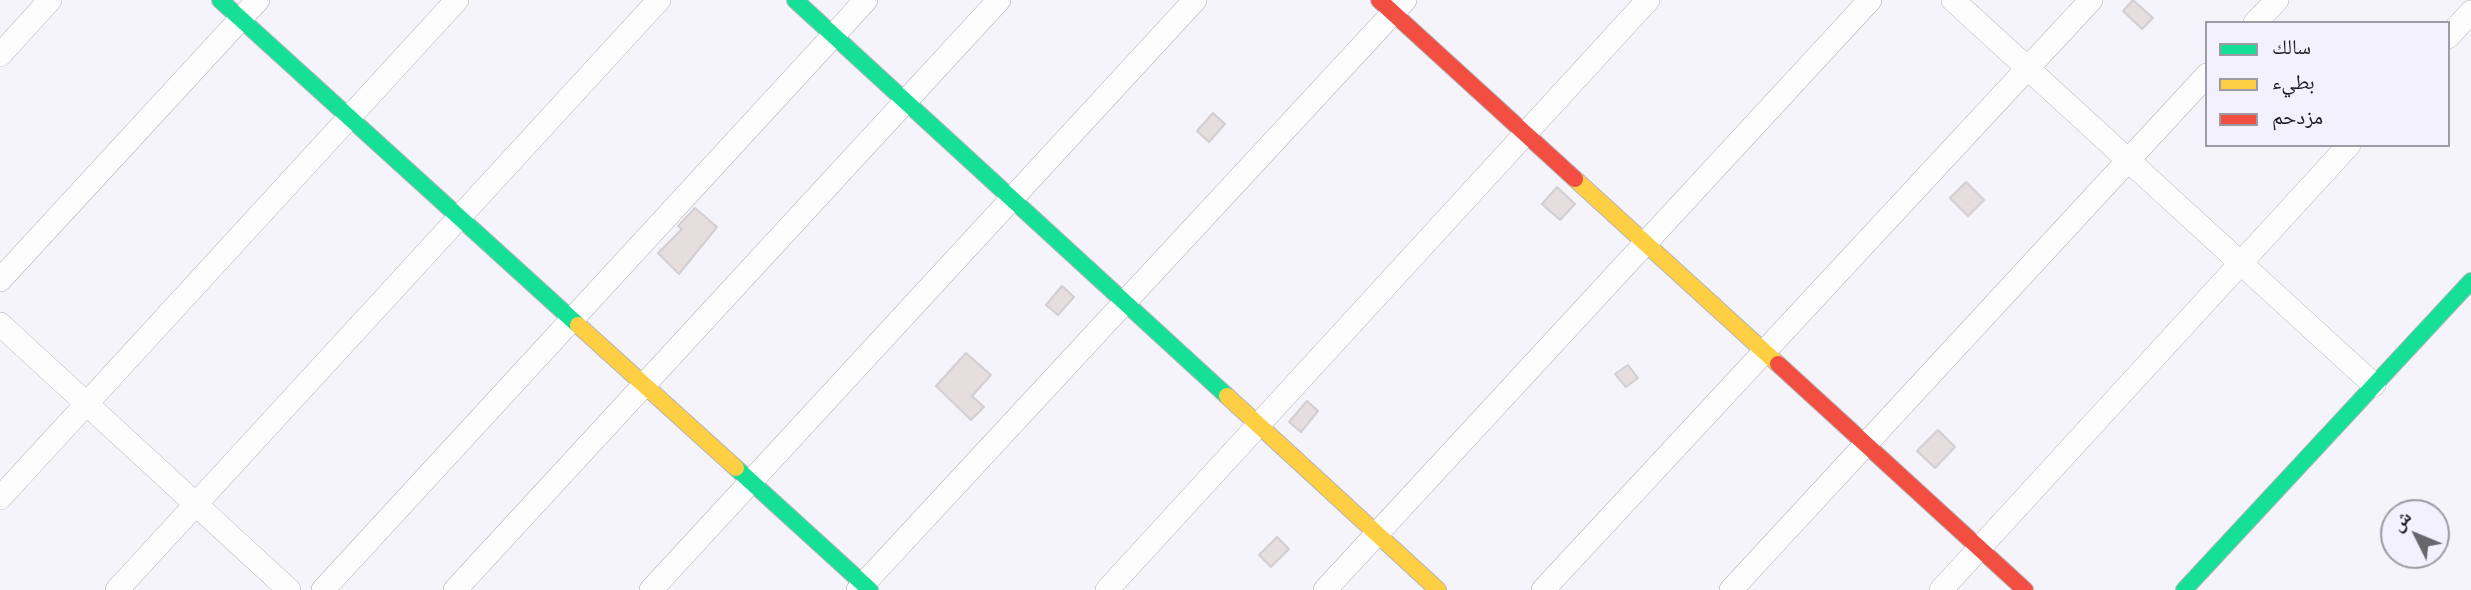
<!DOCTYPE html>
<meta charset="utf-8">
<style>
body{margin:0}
#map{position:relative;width:2471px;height:590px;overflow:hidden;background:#f5f4fa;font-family:"Fira Sans","Noto Naskh Arabic",sans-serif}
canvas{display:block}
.legend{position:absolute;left:2205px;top:21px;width:245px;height:126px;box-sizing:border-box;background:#f3f1fd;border:2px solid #9d9ba4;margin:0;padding:9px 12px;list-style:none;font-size:21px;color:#1b1a1f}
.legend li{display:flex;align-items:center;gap:14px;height:35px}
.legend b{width:35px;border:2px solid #9d9ba4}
.north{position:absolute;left:2380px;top:499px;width:70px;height:70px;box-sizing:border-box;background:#f3f1fd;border:2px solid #9d9ba4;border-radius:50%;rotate:313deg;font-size:19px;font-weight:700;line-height:28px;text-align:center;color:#1b1a1f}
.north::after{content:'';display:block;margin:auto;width:24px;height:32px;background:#67666c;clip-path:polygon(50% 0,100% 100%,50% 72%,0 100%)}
</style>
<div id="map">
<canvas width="2471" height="590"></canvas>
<ul class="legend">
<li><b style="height:9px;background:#16e098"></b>سالك</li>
<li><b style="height:9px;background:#ffcf43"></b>بطيء</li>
<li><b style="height:9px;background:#f24e42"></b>مزدحم</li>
</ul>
<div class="north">ش</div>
</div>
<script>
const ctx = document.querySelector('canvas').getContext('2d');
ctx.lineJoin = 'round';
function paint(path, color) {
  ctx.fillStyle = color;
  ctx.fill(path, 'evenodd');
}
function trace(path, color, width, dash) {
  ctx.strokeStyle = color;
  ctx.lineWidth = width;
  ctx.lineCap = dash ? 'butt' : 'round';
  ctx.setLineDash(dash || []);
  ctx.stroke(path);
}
const building = new Path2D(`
 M 2133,0 L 2153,18 L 2142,29 L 2123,11 Z
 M 1213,113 L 1225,124 L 1209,142 L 1197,131 Z
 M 1966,182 L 1984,200 L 1968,216 L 1950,198 Z
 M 1557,187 L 1575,204 L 1560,220 L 1542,204 Z
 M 695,208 L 717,227 L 679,274 L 658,253 L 682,229 L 678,226 Z
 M 1062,286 L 1074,297 L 1058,315 L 1046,305 Z
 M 966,353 L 991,375 L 972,396 L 984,407 L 971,420 L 936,386 Z
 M 1628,365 L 1638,378 L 1626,387 L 1615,374 Z
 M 1307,401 L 1318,411 L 1301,432 L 1289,422 Z
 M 1938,430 L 1955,447 L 1935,468 L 1917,451 Z
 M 1277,537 L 1289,549 L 1271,567 L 1259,555 Z`);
paint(building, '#e6ddde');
trace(building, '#d1cfd1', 2);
const street = new Path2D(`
 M 1953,0 L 2374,385
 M 2255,23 L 2277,0
 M 2448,37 L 2471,12
 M 0,55 L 50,0
 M 0,280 L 258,0
 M 0,324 L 289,590
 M 0,498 L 457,0
 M 117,590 L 659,0
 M 323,590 L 866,0
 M 455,590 L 999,0
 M 651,590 L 1195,0
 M 858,590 L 1405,0
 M 1107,590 L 1648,0
 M 1325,590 L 1870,0
 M 1543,590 L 2091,0
 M 1731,590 L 2207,75
 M 1941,590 L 2349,145`);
const fast = new Path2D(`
 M 220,0 L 578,325
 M 795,0 L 1227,396
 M 736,468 L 870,590
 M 2184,590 L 2471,281`);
const slow = new Path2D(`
 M 1575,179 L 1778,364
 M 578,325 L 736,468
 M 1227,396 L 1438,590`);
const jam = new Path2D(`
 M 1379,0 L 1575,179
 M 1778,364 L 2025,590`);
trace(street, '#b5b4b9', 24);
trace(fast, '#b5b4b9', 18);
trace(slow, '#b5b4b9', 18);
trace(jam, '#b5b4b9', 18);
trace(street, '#fefdfe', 23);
trace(fast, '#16e098', 16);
trace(slow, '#ffcf43', 16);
trace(jam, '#f24e42', 16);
</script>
